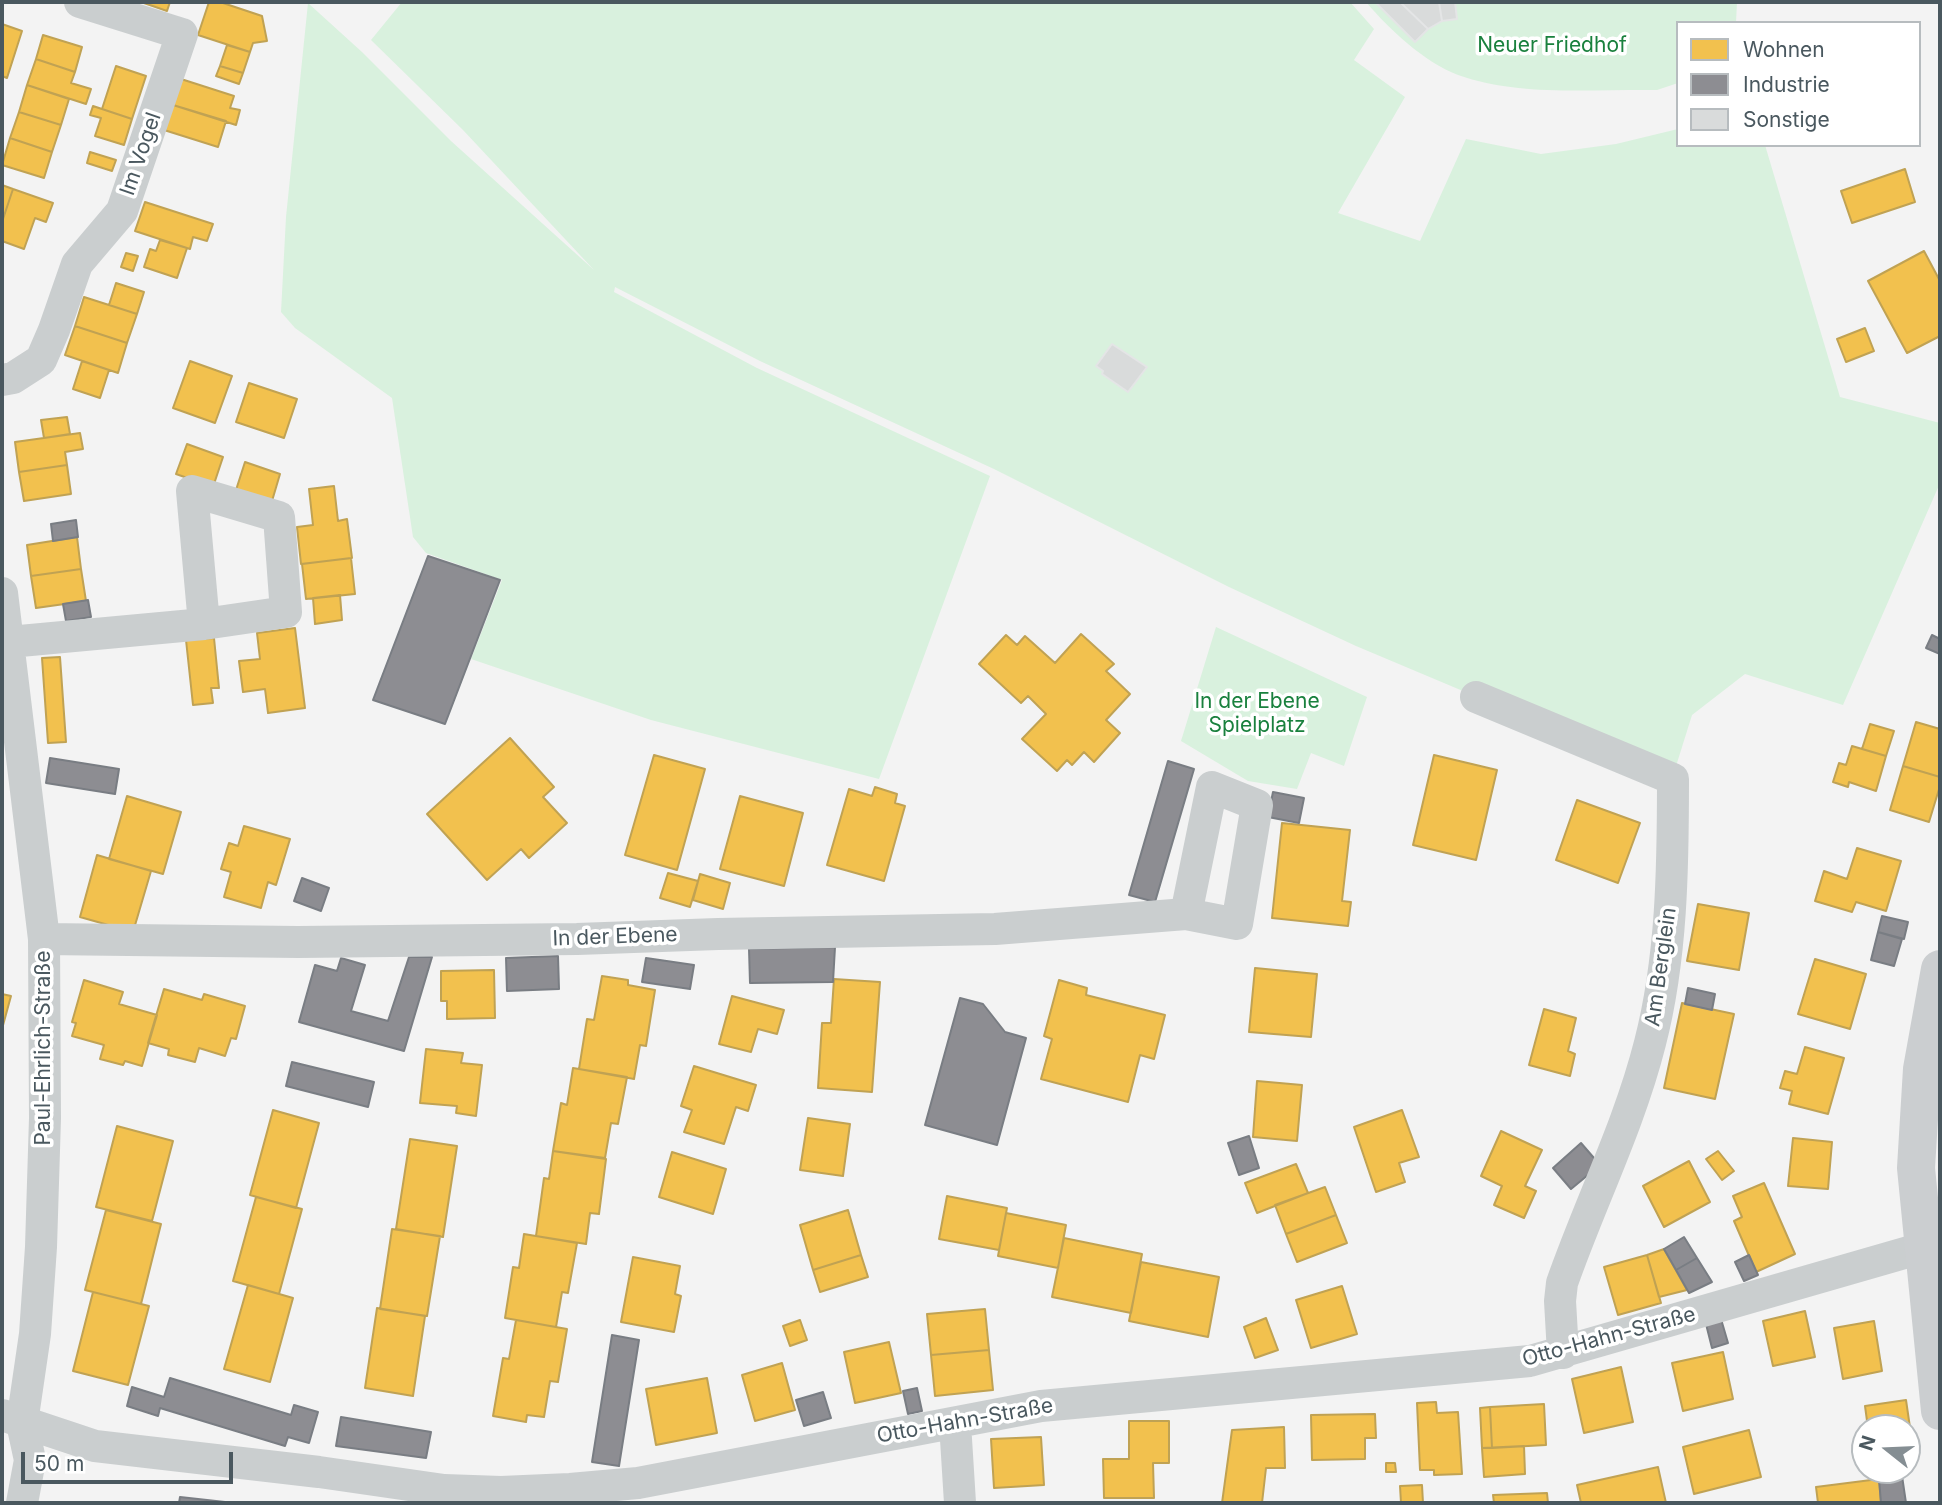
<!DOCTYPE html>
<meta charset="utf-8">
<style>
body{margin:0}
#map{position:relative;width:1942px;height:1505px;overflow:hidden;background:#f3f3f3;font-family:Inter,sans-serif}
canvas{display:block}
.frame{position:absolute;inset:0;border:4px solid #4a585f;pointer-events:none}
.legend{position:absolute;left:1676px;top:21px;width:245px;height:126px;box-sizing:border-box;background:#fff;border:2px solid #b7bcbf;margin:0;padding:9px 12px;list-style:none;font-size:21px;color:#4a585f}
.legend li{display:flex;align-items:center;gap:14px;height:35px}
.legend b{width:35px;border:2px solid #b7bcbf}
.north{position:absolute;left:1851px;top:1414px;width:70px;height:70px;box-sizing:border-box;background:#fff;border:2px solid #b7bcbf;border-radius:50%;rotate:288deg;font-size:19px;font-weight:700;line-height:28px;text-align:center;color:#4a585f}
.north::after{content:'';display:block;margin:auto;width:24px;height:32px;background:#858e93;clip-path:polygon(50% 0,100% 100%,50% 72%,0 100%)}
.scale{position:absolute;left:21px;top:1452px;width:212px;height:32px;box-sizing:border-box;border:4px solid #4a585f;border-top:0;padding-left:9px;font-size:21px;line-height:24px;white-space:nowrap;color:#4a585f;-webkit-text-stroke:5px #fff;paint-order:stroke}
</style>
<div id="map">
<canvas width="1942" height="1505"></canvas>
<div class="frame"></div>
<ul class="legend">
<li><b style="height:19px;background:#f2c14e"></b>Wohnen</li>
<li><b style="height:19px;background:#8d8d92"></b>Industrie</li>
<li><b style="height:19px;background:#d9dbdb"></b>Sonstige</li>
</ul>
<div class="north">N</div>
<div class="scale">50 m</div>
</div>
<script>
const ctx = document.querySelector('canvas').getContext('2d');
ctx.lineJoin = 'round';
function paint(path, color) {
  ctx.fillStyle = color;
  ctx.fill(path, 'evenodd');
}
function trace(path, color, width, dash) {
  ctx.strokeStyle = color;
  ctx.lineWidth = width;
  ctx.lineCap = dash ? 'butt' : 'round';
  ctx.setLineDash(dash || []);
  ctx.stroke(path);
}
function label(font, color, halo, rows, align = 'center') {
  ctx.font = font + ' Inter,sans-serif';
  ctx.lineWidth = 7;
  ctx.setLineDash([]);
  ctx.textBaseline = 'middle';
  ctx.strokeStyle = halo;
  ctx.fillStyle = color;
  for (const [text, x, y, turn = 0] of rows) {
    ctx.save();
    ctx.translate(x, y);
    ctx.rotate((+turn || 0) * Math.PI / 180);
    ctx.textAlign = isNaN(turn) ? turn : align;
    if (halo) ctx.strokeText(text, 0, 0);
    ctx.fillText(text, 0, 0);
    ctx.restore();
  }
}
paint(new Path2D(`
 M 402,2 L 1350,2 L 1374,29 L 1354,60 L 1405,97 L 1338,213 L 1420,241 L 1466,139 L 1541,154 L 1616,144 L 1678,129 L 1678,145 L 1765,145 L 1840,397 L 1940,423 L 1940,483 L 1843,705 L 1745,674 L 1692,715 L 1672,779 L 1356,646 L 1229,587 L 994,469 L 760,361 L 615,287 L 614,292 L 757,368 L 990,476 L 879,779 L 651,720 L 471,659 L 502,580 L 426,553 L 413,537 L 392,398 L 295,328 L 281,312 L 286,217 L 308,3 L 362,52 L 451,141 L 594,270 L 463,130 L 371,40 Z
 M 1366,2 L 1737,2 L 1736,23 L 1678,23 L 1678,83 L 1657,90 C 1594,89 1519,97 1458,75 C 1424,62 1389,29 1366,2 Z
 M 1216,627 L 1367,697 L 1344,766 L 1311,753 L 1297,789 L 1248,781 L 1181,741 Z`), '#d9f1de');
const homes = new Path2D(`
 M 141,2 L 170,2 L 167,11 Z
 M 209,2 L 220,2 L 262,16 L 267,41 L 253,43 L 250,52 L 198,35 Z
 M 2,24 L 22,31 L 7,78 L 2,76 Z
 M 43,35 L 82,47 L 75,72 L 36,59 Z
 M 227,45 L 250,52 L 243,73 L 220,66 Z
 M 36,59 L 75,72 L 71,83 L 91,89 L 86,104 L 27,85 Z
 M 116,66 L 146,76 L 132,119 L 102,109 Z
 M 220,66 L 243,73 L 239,84 L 216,76 Z
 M 181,79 L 234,96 L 230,108 L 240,110 L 236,125 L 173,105 Z
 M 27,85 L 69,99 L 61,125 L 19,112 Z
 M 173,105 L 226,121 L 218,147 L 164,130 Z
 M 93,106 L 132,119 L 124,145 L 95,136 L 101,118 L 90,115 Z
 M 19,112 L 61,125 L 52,152 L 10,138 Z
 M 10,138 L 52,152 L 44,178 L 2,165 Z
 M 90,152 L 116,160 L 112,171 L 87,163 Z
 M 1905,169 L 1915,202 L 1852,223 L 1841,191 Z
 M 2,185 L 13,189 L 2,222 Z
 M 13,189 L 53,203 L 46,222 L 35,218 L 24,249 L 2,241 L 2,222 Z
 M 145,202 L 213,224 L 207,241 L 193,237 L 190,249 L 135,231 Z
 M 160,240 L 187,248 L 177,278 L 144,267 L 150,249 L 156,251 Z
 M 1924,251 L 1940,281 L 1940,336 L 1907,353 L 1868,281 Z
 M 126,253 L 138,256 L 133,271 L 121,267 Z
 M 116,283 L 144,292 L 137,314 L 109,305 Z
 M 84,297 L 137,314 L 127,343 L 75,326 Z
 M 75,326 L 127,343 L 118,373 L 65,355 Z
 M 1865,328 L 1874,351 L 1846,362 L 1837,339 Z
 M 82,361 L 109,370 L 100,398 L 73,389 Z
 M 190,361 L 232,376 L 215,423 L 173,408 Z
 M 249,383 L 297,399 L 284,438 L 236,422 Z
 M 67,417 L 70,434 L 44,438 L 41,420 Z
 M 80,433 L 83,449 L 65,452 L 67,465 L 19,472 L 15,442 Z
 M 187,444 L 223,457 L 213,487 L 176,474 Z
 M 245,462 L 280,474 L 272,501 L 236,490 Z
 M 67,465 L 71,494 L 24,501 L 19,472 Z
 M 334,486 L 338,521 L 347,519 L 352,558 L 301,564 L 297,527 L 313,525 L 309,489 Z
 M 77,537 L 81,569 L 31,576 L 27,545 Z
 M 351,558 L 355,594 L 306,599 L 302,564 Z
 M 81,569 L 86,601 L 36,608 L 31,576 Z
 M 340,595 L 342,620 L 315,624 L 313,598 Z
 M 295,628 L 305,708 L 268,713 L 265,689 L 243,692 L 239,661 L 260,659 L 257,633 Z
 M 1081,634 L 1114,664 L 1106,671 L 1130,694 L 1106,720 L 1120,733 L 1094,762 L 1084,752 L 1072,765 L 1067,760 L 1057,771 L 1022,739 L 1046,714 L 1028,696 L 1021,703 L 979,664 L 1006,635 L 1017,645 L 1025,636 L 1055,663 Z
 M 214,638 L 219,688 L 211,688 L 213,703 L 193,705 L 186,640 Z
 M 60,657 L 66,742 L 48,743 L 42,658 Z
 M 1916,722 L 1940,729 L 1940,777 L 1903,766 Z
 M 1870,724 L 1894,731 L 1886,756 L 1862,749 Z
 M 510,738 L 554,787 L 543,797 L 567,823 L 529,858 L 521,849 L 487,880 L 427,814 Z
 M 1852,746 L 1886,756 L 1876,791 L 1849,782 L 1848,787 L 1833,782 L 1839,763 L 1846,765 Z
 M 654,755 L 705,769 L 677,870 L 625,855 Z
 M 1434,755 L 1497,770 L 1476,860 L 1413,845 Z
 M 1903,766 L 1940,777 L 1940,786 L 1929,822 L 1890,810 Z
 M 875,787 L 897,794 L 895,803 L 905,806 L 884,881 L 827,865 L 849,789 L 872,796 Z
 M 127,796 L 181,812 L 163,874 L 109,859 Z
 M 740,796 L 803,813 L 784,886 L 720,869 Z
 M 1577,800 L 1640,823 L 1618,883 L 1556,860 Z
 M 1282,823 L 1350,830 L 1342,901 L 1351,902 L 1348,926 L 1272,918 Z
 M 244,826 L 290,839 L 276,885 L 268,882 L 261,908 L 224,897 L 231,872 L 221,869 L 229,843 L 238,846 Z
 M 1857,848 L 1901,861 L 1886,911 L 1856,902 L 1852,912 L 1815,901 L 1824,871 L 1847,879 Z
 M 97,855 L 151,871 L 133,932 L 80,917 Z
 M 668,873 L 698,881 L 690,907 L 660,898 Z
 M 700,874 L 730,883 L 723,909 L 693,900 Z
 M 1698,904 L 1749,913 L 1739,970 L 1687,961 Z
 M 1815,959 L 1866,974 L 1850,1029 L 1798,1014 Z
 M 1255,968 L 1317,974 L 1311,1037 L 1249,1032 Z
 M 494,970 L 495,1018 L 447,1019 L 447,1001 L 441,1001 L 441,971 Z
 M 602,976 L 628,980 L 628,985 L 655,990 L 646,1046 L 640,1045 L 634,1079 L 579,1069 L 587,1019 L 594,1020 Z
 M 834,979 L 880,982 L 872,1092 L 818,1088 L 822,1023 L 831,1023 Z
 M 84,980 L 123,992 L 119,1004 L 157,1015 L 142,1066 L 125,1061 L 123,1065 L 100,1059 L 104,1045 L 72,1036 L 76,1023 L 72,1022 Z
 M 1059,980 L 1087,988 L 1086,995 L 1165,1015 L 1154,1059 L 1140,1055 L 1128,1102 L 1041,1079 L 1052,1039 L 1044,1036 Z
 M 164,989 L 202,1000 L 204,994 L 245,1006 L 236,1039 L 231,1038 L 225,1056 L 199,1048 L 195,1062 L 168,1055 L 169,1049 L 148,1043 Z
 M 2,994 L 11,996 L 2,1029 Z
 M 732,996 L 784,1010 L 777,1034 L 758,1029 L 751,1052 L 719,1044 Z
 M 1682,1003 L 1734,1014 L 1715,1099 L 1664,1088 Z
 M 1544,1009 L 1576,1018 L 1568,1051 L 1575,1054 L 1570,1076 L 1529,1065 Z
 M 1805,1047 L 1844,1058 L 1828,1114 L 1789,1104 L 1792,1091 L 1780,1088 L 1785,1071 L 1797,1074 Z
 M 426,1049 L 463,1053 L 461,1063 L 482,1065 L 476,1116 L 456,1113 L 457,1106 L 420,1103 Z
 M 694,1066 L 756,1085 L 748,1111 L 736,1107 L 724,1144 L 684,1132 L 692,1110 L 681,1106 Z
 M 573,1068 L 627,1077 L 618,1124 L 611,1123 L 605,1158 L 553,1151 L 561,1103 L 567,1105 Z
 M 1257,1081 L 1302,1085 L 1297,1141 L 1253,1137 Z
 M 273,1110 L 319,1123 L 296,1208 L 250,1195 Z
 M 1402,1110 L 1419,1157 L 1399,1163 L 1405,1182 L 1376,1192 L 1354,1127 Z
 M 808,1118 L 850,1124 L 843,1176 L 800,1170 Z
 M 117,1126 L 173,1141 L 152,1221 L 96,1207 Z
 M 1501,1131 L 1542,1150 L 1525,1186 L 1536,1191 L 1524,1218 L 1494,1205 L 1502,1186 L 1481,1176 Z
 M 1793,1138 L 1832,1142 L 1828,1189 L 1788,1186 Z
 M 410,1139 L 457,1146 L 443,1237 L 396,1229 Z
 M 553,1151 L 606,1159 L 599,1214 L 590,1213 L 586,1244 L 536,1236 L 544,1178 L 549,1179 Z
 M 1718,1151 L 1734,1171 L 1722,1180 L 1706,1159 Z
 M 672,1152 L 726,1169 L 713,1214 L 659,1197 Z
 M 1689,1161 L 1710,1202 L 1664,1227 L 1643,1186 Z
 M 1296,1164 L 1308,1193 L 1257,1213 L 1245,1183 Z
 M 1764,1183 L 1795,1254 L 1756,1272 L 1734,1221 L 1742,1217 L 1733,1196 Z
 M 1325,1187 L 1336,1215 L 1286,1234 L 1275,1205 Z
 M 947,1196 L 1007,1208 L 999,1250 L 939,1239 Z
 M 256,1197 L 302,1209 L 279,1294 L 233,1281 Z
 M 106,1210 L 161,1224 L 141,1304 L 85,1290 Z
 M 848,1210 L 861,1255 L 813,1270 L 800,1225 Z
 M 1006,1213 L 1066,1225 L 1058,1268 L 998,1256 Z
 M 1336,1215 L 1347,1243 L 1297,1262 L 1286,1234 Z
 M 392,1229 L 440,1236 L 427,1316 L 380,1309 Z
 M 524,1234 L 577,1243 L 568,1293 L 562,1292 L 556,1327 L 505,1318 L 513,1267 L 519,1268 Z
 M 1064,1238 L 1142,1254 L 1131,1313 L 1052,1297 Z
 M 1664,1249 L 1687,1290 L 1659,1297 L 1647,1255 Z
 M 861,1255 L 868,1277 L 820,1292 L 813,1270 Z
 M 1647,1255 L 1661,1303 L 1618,1315 L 1604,1267 Z
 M 633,1257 L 680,1266 L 675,1294 L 681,1296 L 674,1332 L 621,1322 Z
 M 1141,1262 L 1219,1277 L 1208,1337 L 1129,1321 Z
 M 248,1285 L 293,1298 L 270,1382 L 224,1369 Z
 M 1342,1286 L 1357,1334 L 1311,1348 L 1296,1300 Z
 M 93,1292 L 149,1306 L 128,1385 L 73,1371 Z
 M 377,1308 L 425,1316 L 413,1396 L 365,1388 Z
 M 985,1309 L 989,1350 L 931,1355 L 927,1314 Z
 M 1805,1311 L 1815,1357 L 1773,1366 L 1763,1321 Z
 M 1266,1318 L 1278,1350 L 1255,1358 L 1244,1327 Z
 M 516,1320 L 567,1329 L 558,1382 L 550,1381 L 544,1417 L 527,1415 L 526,1422 L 493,1416 L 503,1358 L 509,1359 Z
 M 800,1320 L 807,1340 L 790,1346 L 783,1326 Z
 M 1874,1321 L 1882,1371 L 1843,1379 L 1834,1328 Z
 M 889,1342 L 901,1393 L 855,1403 L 844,1352 Z
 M 989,1350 L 993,1390 L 935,1396 L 931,1355 Z
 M 1723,1352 L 1733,1399 L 1683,1411 L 1672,1363 Z
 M 782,1363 L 795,1410 L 755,1421 L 742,1375 Z
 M 1621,1367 L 1633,1422 L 1584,1433 L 1572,1379 Z
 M 707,1378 L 717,1433 L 656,1445 L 646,1389 Z
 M 1906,1400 L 1914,1455 L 1907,1456 L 1907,1428 L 1868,1428 L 1865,1406 Z
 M 1436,1402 L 1437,1413 L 1458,1412 L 1462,1474 L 1434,1475 L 1434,1470 L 1420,1470 L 1417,1403 Z
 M 1544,1404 L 1546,1445 L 1492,1448 L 1490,1407 Z
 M 1490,1407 L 1492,1448 L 1482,1448 L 1480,1408 Z
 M 1375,1414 L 1376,1438 L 1365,1438 L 1365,1459 L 1312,1460 L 1311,1415 Z
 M 1129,1421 L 1169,1421 L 1169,1463 L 1153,1463 L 1154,1498 L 1104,1498 L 1103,1459 L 1129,1459 Z
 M 1284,1427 L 1285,1468 L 1266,1468 L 1262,1503 L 1222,1503 L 1232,1430 Z
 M 1749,1430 L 1761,1477 L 1694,1494 L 1683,1447 Z
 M 1041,1437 L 1044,1485 L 994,1488 L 991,1439 Z
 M 1524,1446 L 1525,1474 L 1484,1477 L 1482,1448 Z
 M 1386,1463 L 1395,1463 L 1396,1472 L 1386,1472 Z
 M 1658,1467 L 1666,1503 L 1581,1503 L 1577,1485 Z
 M 1879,1479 L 1881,1503 L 1818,1503 L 1816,1487 Z
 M 1422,1485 L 1423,1503 L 1401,1503 L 1400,1486 Z
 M 1547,1493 L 1548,1503 L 1494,1503 L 1493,1495 Z
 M 925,1502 L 925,1503 L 829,1503 Z`);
paint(homes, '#f2c14e');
trace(homes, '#c0a253', 2);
const industry = new Path2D(`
 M 76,520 L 78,537 L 53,541 L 51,524 Z
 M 428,556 L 500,580 L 445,724 L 373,700 Z
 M 88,600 L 91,617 L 66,621 L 63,604 Z
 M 1932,635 L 1940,639 L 1940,654 L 1926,648 Z
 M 50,758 L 119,769 L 115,794 L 46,783 Z
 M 1168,761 L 1194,769 L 1155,902 L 1129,895 Z
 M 1273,792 L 1304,798 L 1299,823 L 1268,817 Z
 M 302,878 L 329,888 L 321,911 L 294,901 Z
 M 1882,916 L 1908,922 L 1904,939 L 1878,932 Z
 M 1878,932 L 1902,939 L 1894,966 L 1871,960 Z
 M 835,947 L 833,982 L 750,983 L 749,949 Z
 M 558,956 L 559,989 L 507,991 L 506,958 Z
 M 409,957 L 432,957 L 404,1051 L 299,1022 L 315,965 L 337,971 L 341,958 L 365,965 L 351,1011 L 388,1021 Z
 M 646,958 L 694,965 L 690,989 L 642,982 Z
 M 1688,988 L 1715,994 L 1712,1010 L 1685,1004 Z
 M 960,998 L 983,1004 L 1005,1032 L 1026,1038 L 997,1145 L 925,1125 Z
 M 292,1062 L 374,1082 L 368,1107 L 286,1086 Z
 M 1249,1136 L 1259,1168 L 1239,1175 L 1228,1143 Z
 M 1581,1143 L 1600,1165 L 1571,1189 L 1553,1168 Z
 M 1684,1237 L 1697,1258 L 1676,1270 L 1664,1249 Z
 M 1749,1255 L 1758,1275 L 1744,1281 L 1735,1262 Z
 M 1697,1258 L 1712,1282 L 1689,1293 L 1676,1270 Z
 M 1721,1319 L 1728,1343 L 1712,1348 L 1706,1324 Z
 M 612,1335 L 639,1340 L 619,1466 L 592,1462 Z
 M 170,1378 L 291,1415 L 294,1405 L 318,1412 L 309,1443 L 288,1437 L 285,1446 L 160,1408 L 158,1416 L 127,1406 L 132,1387 L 164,1397 Z
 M 917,1388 L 922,1411 L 908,1414 L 903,1391 Z
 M 823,1392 L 831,1418 L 804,1426 L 796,1400 Z
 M 341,1417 L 431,1432 L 426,1458 L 336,1446 Z
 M 1902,1476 L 1906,1503 L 1881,1503 L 1879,1479 Z
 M 180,1497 L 234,1503 L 179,1503 Z`);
paint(industry, '#8d8d92');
trace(industry, '#797d83', 2);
const building = new Path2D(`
 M 1379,2 L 1400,2 L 1428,29 L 1415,42 L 1377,4 Z
 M 1400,2 L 1439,2 L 1442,21 L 1428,29 Z
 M 1439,2 L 1455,2 L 1457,19 L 1442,21 Z
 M 1112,344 L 1147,367 L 1128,392 L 1102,374 L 1103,371 L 1096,366 Z`);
paint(building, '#d9dbdb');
trace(building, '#e4e5e6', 2);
trace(new Path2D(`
 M 2,380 L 13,378 L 41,360 L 54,330 L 77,264 L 122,211 L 182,34 L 80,2
 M 2,593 L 44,939 L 45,1118 L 41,1247 L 35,1334 L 22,1423 L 30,1460 L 22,1503
 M 9,642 L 204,624 L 286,612 L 279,517 L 192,491 L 204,624
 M 1476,697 L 1673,779 C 1673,867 1672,958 1650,1043 C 1629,1126 1590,1203 1562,1283 L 1560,1301 L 1563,1353
 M 44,939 L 298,942 L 577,939 L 718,934 L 995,929 L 1186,914 L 1237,924 L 1257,805 L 1212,787 L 1186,914
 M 2,1415 L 95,1446 L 319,1472 L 444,1490 L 501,1492 L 570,1489 L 638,1483 L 1041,1406 L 1530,1361 L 1922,1248
 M 955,1423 L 960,1503`), '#cacecf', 32);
trace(new Path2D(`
 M 1940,969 L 1922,1069 L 1916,1168 L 1940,1411`), '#cbced0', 38);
label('21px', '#1a813e', '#fff', [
 ["Neuer Friedhof",1552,46],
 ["In der Ebene",1257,702],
 ["Spielplatz",1257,726]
]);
label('21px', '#4a585f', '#fff', [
 ["Im Vogel",141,154,-71],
 ["In der Ebene",615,937,-2],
 ["Am Berglein",1661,967,-82],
 ["Paul-Ehrlich-Straße",44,1048,-90],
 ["Otto-Hahn-Straße",1609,1337,-15],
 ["Otto-Hahn-Straße",965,1421,-10]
]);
</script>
